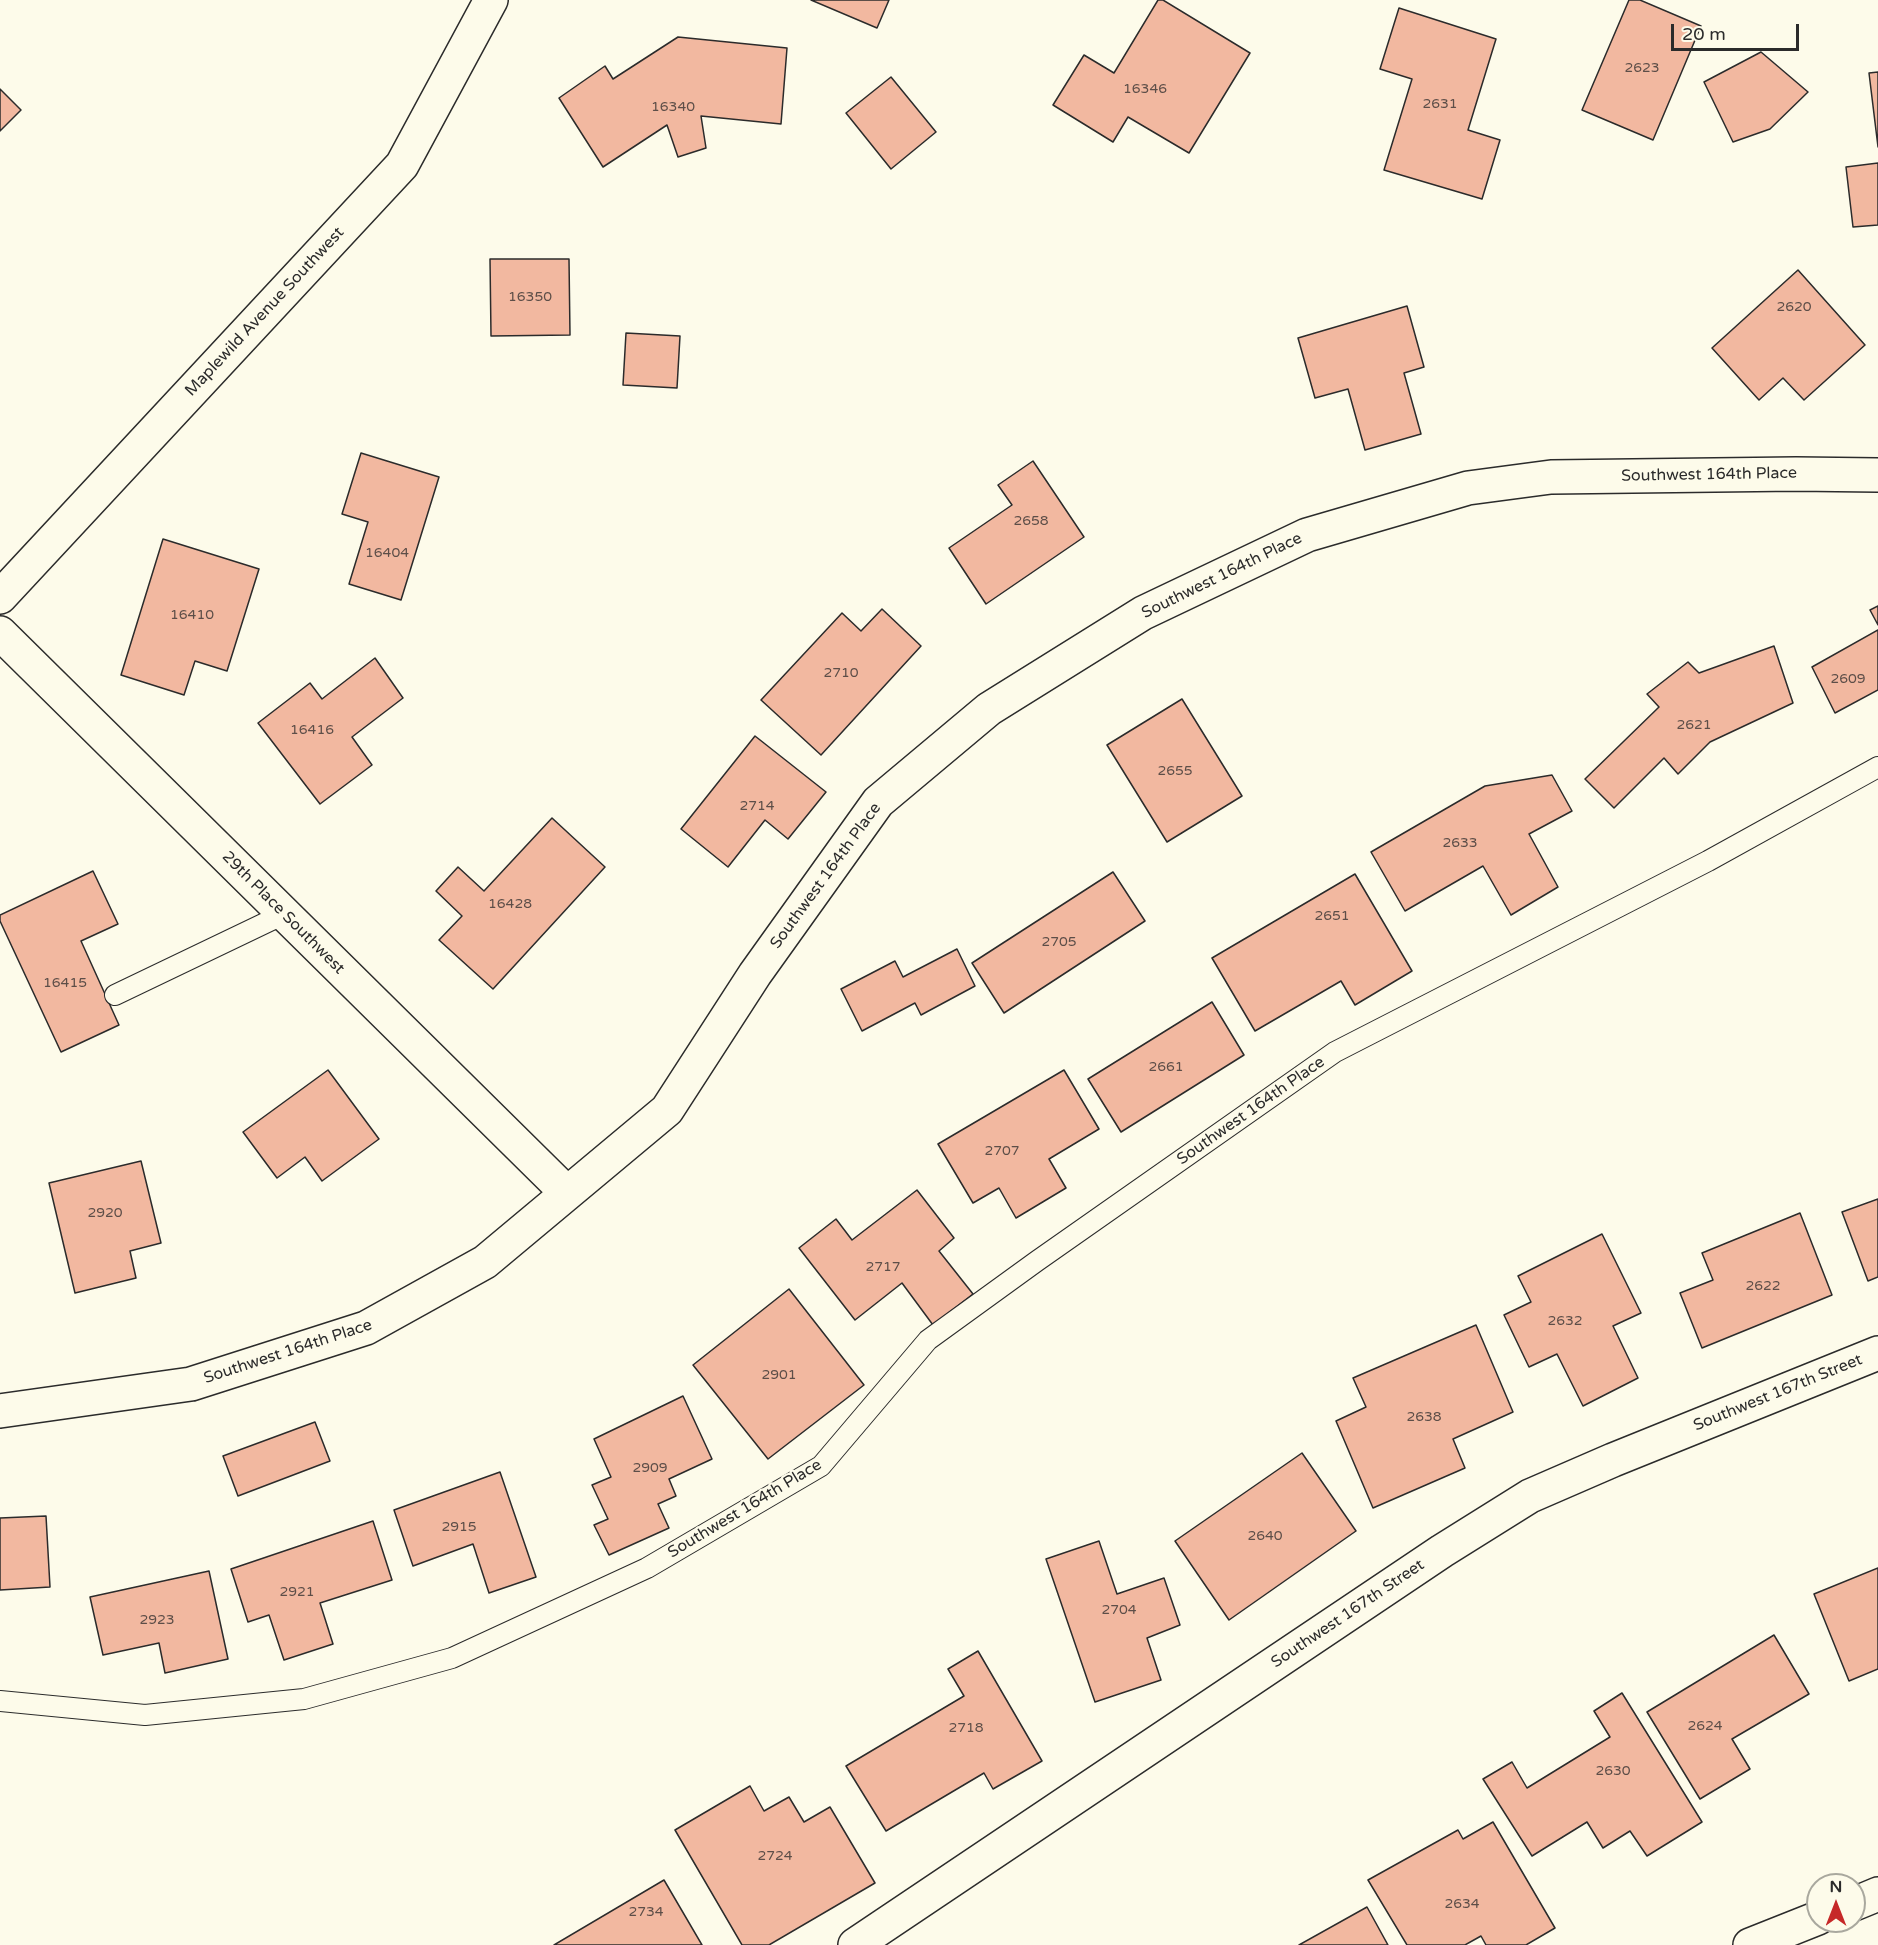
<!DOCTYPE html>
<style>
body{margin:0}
#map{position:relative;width:1878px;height:1945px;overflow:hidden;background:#fdfbea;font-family:"Varela Round",sans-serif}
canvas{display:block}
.north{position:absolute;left:1806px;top:1873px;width:60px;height:60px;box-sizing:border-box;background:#fdfbea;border:2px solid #a9a89e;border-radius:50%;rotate:0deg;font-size:16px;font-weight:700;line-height:24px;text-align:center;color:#2b2b2b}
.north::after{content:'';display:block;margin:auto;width:21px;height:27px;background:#c62828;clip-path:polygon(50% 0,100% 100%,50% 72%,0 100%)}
.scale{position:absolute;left:1671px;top:24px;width:128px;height:27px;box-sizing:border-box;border:3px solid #2b2b2b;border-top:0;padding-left:8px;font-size:18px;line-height:21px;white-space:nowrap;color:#2b2b2b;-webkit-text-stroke:4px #fdfbea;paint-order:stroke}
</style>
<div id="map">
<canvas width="1878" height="1945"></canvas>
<div class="north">N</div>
<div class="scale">20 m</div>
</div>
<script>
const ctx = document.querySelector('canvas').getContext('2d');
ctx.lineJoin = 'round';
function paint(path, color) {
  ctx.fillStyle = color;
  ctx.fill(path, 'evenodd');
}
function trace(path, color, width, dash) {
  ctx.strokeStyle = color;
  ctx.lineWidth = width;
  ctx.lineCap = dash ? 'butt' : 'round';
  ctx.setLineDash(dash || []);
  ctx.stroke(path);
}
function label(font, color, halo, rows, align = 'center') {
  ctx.font = font + ' "Varela Round",sans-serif';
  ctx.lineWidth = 4.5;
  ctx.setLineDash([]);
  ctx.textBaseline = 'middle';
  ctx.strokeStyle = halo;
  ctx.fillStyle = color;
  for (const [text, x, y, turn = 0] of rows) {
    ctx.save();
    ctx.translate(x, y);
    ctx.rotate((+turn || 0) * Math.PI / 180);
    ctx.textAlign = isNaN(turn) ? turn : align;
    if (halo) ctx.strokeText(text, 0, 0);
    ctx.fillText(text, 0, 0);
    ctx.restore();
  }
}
const building = new Path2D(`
 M 811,0 L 889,0 L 877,28 Z
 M 1158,0 L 1163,0 L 1250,53 L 1189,153 L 1128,117 L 1113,142 L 1053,105 L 1084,55 L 1114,73 Z
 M 1629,0 L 1640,0 L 1701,26 L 1653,140 L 1582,110 Z
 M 1399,8 L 1496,39 L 1468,130 L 1500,140 L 1482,199 L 1384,170 L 1412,79 L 1380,69 Z
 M 678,37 L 787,48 L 781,124 L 701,116 L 706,148 L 678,157 L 667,125 L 603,167 L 559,98 L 605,66 L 613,79 Z
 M 1761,52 L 1808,92 L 1770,129 L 1733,142 L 1704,82 Z
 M 1878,72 L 1878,147 L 1869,73 Z
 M 891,77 L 936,132 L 891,169 L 846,113 Z
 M 0,89 L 21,110 L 0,131 Z
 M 1878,163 L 1878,225 L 1853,227 L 1846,167 Z
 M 490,259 L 569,259 L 570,335 L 491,336 Z
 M 1798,270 L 1865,345 L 1804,400 L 1783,378 L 1759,400 L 1712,348 Z
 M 1407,306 L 1424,367 L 1404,373 L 1421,434 L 1365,450 L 1348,389 L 1315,398 L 1298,338 Z
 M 626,333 L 680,336 L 677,388 L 623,385 Z
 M 361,453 L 439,477 L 401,600 L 349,584 L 368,522 L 342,514 Z
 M 1033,461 L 1084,537 L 986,604 L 949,548 L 1012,505 L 998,485 Z
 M 163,539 L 259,569 L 227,671 L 195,661 L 184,695 L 121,675 Z
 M 1878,606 L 1878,625 L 1870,610 Z
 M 882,609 L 921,646 L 821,755 L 761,700 L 842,613 L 861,631 Z
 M 1878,630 L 1878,690 L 1835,713 L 1812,667 Z
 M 1774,646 L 1793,703 L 1710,742 L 1678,774 L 1664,758 L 1614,808 L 1585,779 L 1659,707 L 1647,694 L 1688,662 L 1699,673 Z
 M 375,658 L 403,698 L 352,737 L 372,765 L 320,804 L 258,723 L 310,683 L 322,699 Z
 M 1182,699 L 1242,796 L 1167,842 L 1107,745 Z
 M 755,736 L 826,792 L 788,839 L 765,820 L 728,867 L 681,829 Z
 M 1552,775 L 1572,811 L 1529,834 L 1558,887 L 1511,915 L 1483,866 L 1405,911 L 1371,852 L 1485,786 Z
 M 552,818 L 605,867 L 493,989 L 439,940 L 462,916 L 436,891 L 458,867 L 484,891 Z
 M 93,871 L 118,924 L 81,941 L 119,1025 L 61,1052 L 0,921 L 0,915 Z
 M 1113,872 L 1145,921 L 1004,1013 L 972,963 Z
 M 1355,874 L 1412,971 L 1355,1005 L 1341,981 L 1255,1031 L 1212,958 Z
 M 957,949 L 975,986 L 921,1015 L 915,1003 L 862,1031 L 841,989 L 895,961 L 903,977 Z
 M 1212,1002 L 1244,1055 L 1121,1132 L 1088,1079 Z
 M 328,1070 L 379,1139 L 322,1181 L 305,1157 L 277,1178 L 243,1132 Z
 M 1064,1070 L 1099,1129 L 1049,1159 L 1066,1188 L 1016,1218 L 999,1188 L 973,1203 L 938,1144 Z
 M 141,1161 L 161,1243 L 130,1251 L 136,1278 L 75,1293 L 49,1183 Z
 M 917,1190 L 954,1238 L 939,1251 L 973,1294 L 933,1325 L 902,1283 L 855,1320 L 799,1248 L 836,1219 L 852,1240 Z
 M 1878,1199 L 1878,1277 L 1868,1281 L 1842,1212 Z
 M 1800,1213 L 1832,1295 L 1702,1348 L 1680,1293 L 1713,1280 L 1702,1253 Z
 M 1602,1234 L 1641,1313 L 1613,1326 L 1638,1378 L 1583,1406 L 1557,1354 L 1529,1367 L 1504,1315 L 1531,1302 L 1518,1276 Z
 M 789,1289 L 864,1385 L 768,1459 L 693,1365 Z
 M 1476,1325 L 1513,1412 L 1453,1439 L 1465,1468 L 1373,1508 L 1336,1421 L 1366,1407 L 1353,1378 Z
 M 683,1396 L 712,1459 L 669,1479 L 676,1496 L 658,1504 L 669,1528 L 609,1555 L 594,1525 L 608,1519 L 592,1485 L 611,1477 L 594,1439 Z
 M 315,1422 L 330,1461 L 238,1496 L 223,1456 Z
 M 1302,1453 L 1356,1531 L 1229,1620 L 1175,1541 Z
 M 500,1472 L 536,1577 L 489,1593 L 473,1544 L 413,1566 L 394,1510 Z
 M 46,1516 L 50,1587 L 0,1590 L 0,1518 Z
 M 373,1521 L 392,1580 L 320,1603 L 333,1644 L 284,1660 L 269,1615 L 248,1622 L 231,1569 Z
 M 1099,1541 L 1117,1594 L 1164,1578 L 1180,1625 L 1147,1638 L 1161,1680 L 1095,1702 L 1046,1559 Z
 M 1878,1568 L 1878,1669 L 1849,1681 L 1814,1594 Z
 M 209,1571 L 228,1659 L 165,1673 L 159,1643 L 103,1655 L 90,1597 Z
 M 1774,1635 L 1809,1694 L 1732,1739 L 1750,1769 L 1700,1799 L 1647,1712 Z
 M 978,1651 L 1042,1761 L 993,1789 L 984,1773 L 886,1831 L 846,1766 L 964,1696 L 948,1669 Z
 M 1622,1693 L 1702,1822 L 1647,1856 L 1630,1831 L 1603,1848 L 1587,1822 L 1532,1856 L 1483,1779 L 1512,1762 L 1527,1788 L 1610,1737 L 1594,1711 Z
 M 750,1786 L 764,1811 L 789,1797 L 804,1822 L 830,1807 L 875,1883 L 769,1945 L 742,1945 L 675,1830 Z
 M 1493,1822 L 1555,1928 L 1526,1945 L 1486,1945 L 1481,1936 L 1465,1945 L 1407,1945 L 1368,1880 L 1458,1830 L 1463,1839 Z
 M 664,1880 L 702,1945 L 554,1945 Z
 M 1367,1907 L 1388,1945 L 1299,1945 Z`);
paint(building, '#f2b8a0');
trace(building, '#2b2b2b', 1.5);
const lane = new Path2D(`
 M 115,995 L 284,914
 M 0,1701 L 145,1715 L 304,1699 L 452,1658 L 647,1568 L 821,1466 L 928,1340 L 1037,1261 L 1335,1052 L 1708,861 L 1878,767`);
const street = new Path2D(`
 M 0,633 L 567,1193
 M 0,1411 L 191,1384 L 366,1328 L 485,1262 L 667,1110 L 755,974 L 878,802 L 989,709 L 1143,613 L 1307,535 L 1468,488 L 1551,477 L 1796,474 L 1878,475
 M 1854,1904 L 1878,1894
 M 855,1945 L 1442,1551 L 1530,1496 L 1613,1460 L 1878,1353
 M 1750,1945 L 1818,1918`);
const secondary = new Path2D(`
 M 0,597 L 402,165 L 491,0`);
trace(lane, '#2b2b2b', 22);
trace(street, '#2b2b2b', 36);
trace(secondary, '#2b2b2b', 36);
trace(lane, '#fdfbea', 20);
trace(street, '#fdfbea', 33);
trace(secondary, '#fdfbea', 33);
label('14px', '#5d4e48', null, [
 ["2623",1642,68],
 ["16346",1145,89],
 ["2631",1440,104],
 ["16340",673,107],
 ["16350",530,297],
 ["2620",1794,307],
 ["2658",1031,521],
 ["16404",387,553],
 ["16410",192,615],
 ["2710",841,673],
 ["2609",1848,679],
 ["2621",1694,725],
 ["16416",312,730],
 ["2655",1175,771],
 ["2714",757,806],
 ["2633",1460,843],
 ["16428",510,904],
 ["2651",1332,916],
 ["2705",1059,942],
 ["16415",65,983],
 ["2661",1166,1067],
 ["2707",1002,1151],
 ["2920",105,1213],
 ["2717",883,1267],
 ["2622",1763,1286],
 ["2632",1565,1321],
 ["2901",779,1375],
 ["2638",1424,1417],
 ["2909",650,1468],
 ["2915",459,1527],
 ["2640",1265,1536],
 ["2921",297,1592],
 ["2704",1119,1610],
 ["2923",157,1620],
 ["2624",1705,1726],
 ["2718",966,1728],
 ["2630",1613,1771],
 ["2724",775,1856],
 ["2634",1462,1904],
 ["2734",646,1912]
]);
label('16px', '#2b2b2b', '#fdfbea', [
 ["Maplewild Avenue Southwest",265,312,-47],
 ["Southwest 164th Place",1709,475,-1],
 ["Southwest 164th Place",1222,576,-26],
 ["Southwest 164th Place",826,876,-54],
 ["29th Place Southwest",283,913,45],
 ["Southwest 164th Place",1251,1111,-35],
 ["Southwest 164th Place",288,1352,-18],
 ["Southwest 167th Street",1778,1393,-22],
 ["Southwest 164th Place",745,1509,-31],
 ["Southwest 167th Street",1348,1614,-34]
]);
</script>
